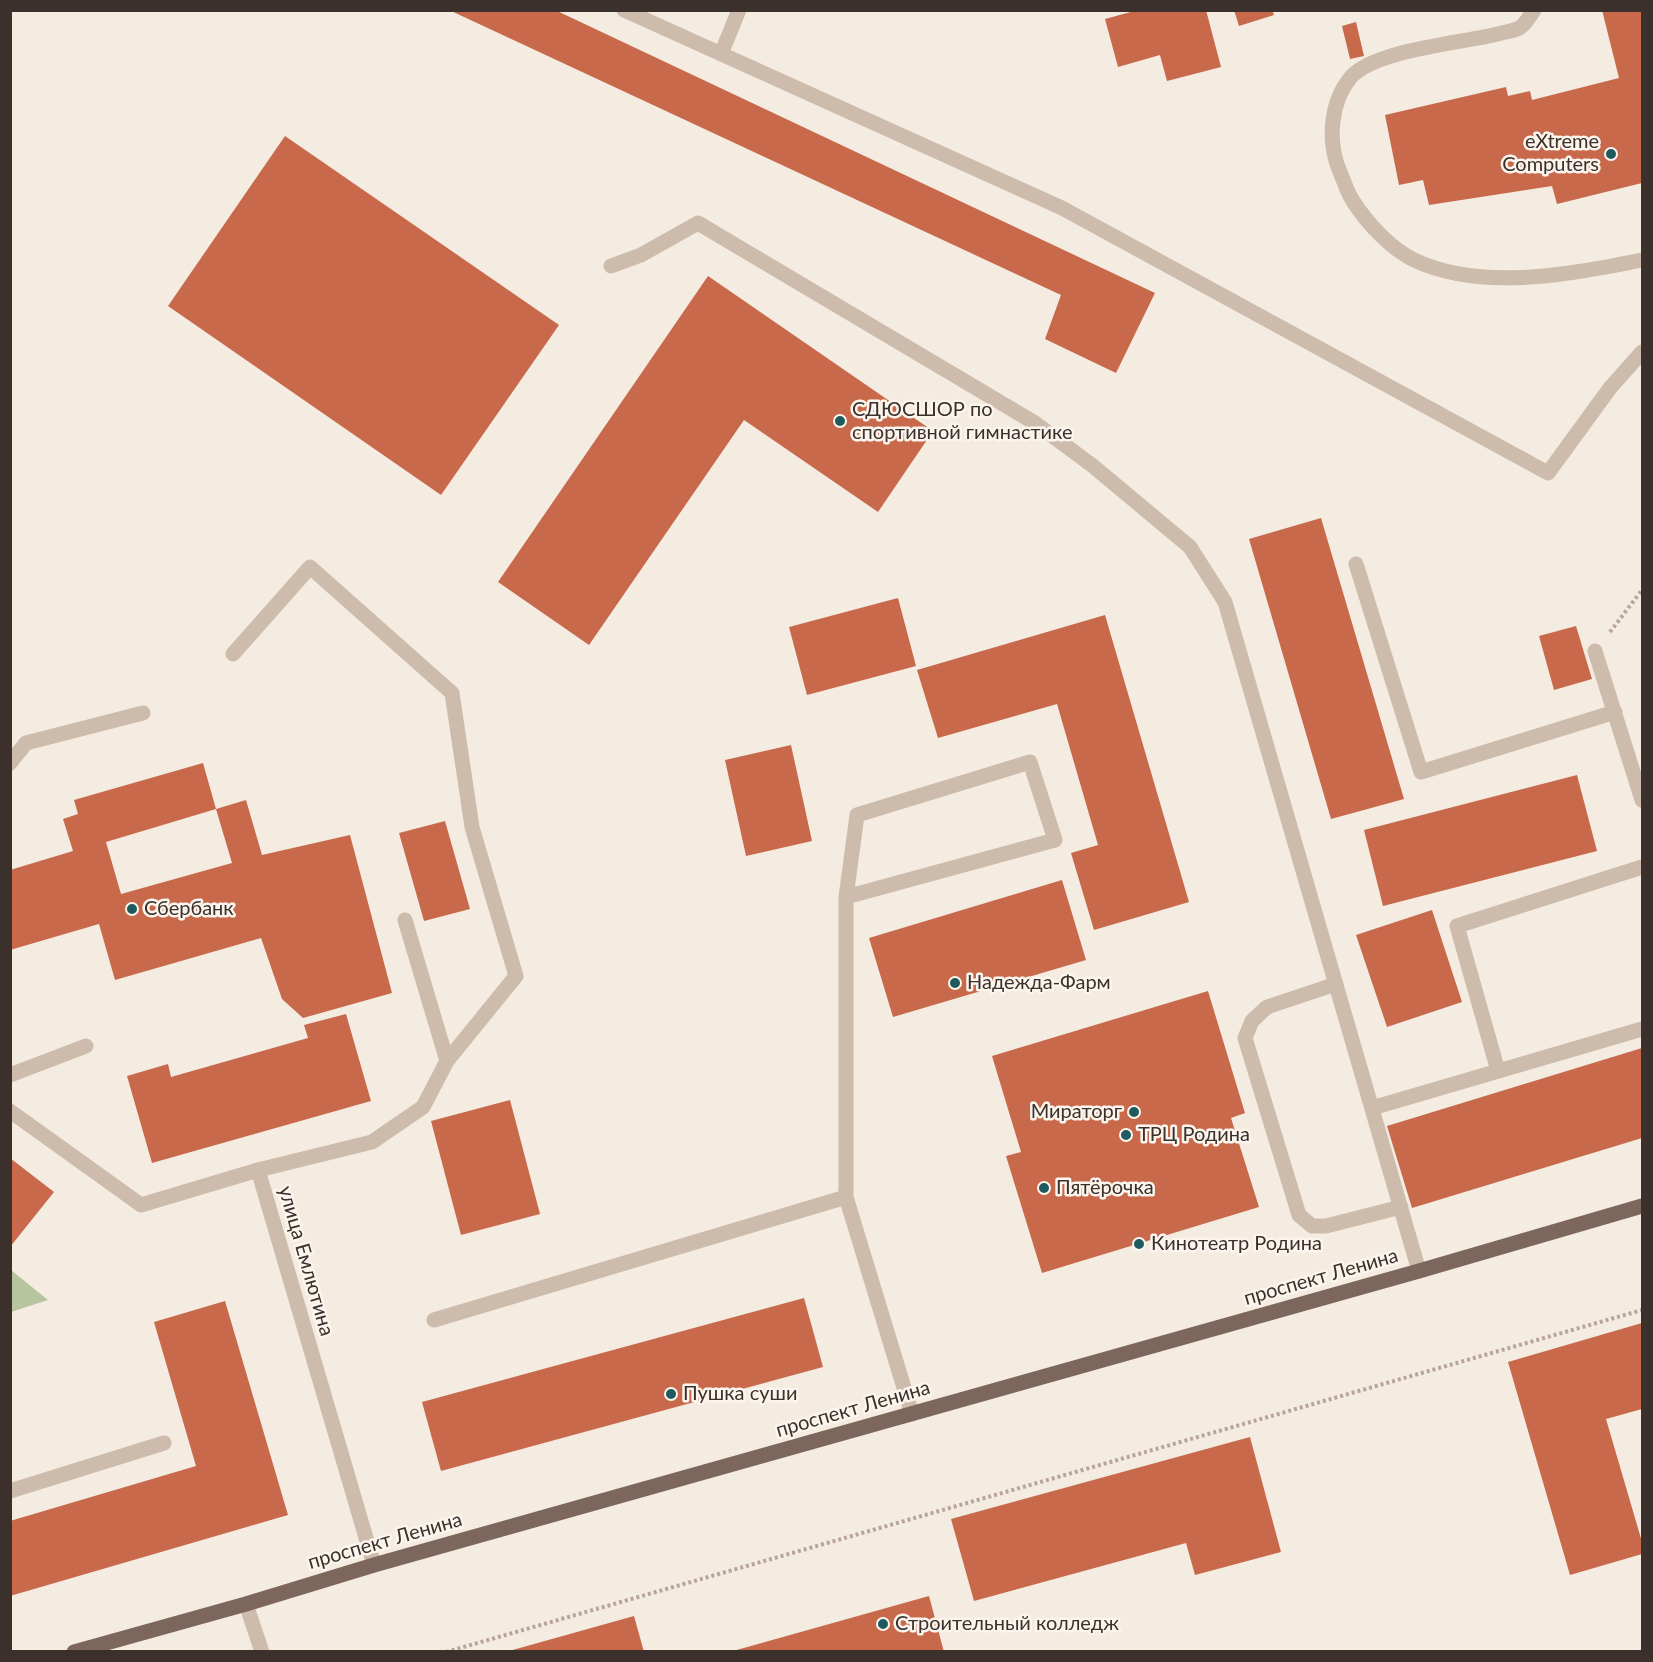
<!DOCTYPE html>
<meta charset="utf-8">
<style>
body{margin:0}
#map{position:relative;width:1653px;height:1662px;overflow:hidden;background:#f4ebe1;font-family:Lato,sans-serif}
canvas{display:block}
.frame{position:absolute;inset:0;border:12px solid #3b302b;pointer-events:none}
</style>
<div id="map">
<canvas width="1653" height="1662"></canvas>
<div class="frame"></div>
</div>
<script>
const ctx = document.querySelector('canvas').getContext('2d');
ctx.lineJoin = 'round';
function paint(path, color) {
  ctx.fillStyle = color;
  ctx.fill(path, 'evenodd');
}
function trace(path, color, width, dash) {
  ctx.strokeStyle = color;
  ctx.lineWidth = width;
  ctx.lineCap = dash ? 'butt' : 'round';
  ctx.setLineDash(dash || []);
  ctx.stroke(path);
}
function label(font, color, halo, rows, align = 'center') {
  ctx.font = font + ' Lato,sans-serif';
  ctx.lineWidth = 5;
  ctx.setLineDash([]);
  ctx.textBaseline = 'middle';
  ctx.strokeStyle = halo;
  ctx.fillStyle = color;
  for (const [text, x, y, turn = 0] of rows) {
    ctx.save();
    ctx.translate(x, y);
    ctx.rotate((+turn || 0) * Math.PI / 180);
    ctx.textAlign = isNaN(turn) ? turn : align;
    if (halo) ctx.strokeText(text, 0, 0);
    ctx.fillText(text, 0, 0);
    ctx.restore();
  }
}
paint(new Path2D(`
 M 10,1270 L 11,1270 L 48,1300 L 11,1312 Z`), '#b8c4a0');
paint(new Path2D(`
 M 449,10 L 555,10 L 1155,293 L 1116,373 L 1045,339 L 1061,295 Z
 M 1138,10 L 1206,10 L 1221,67 L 1167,81 L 1160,55 L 1118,67 L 1105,19 Z
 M 1234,10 L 1272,10 L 1274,15 L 1239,26 Z
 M 1602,10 L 1642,10 L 1642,183 L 1557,204 L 1552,186 L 1429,205 L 1423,180 L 1399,185 L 1385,115 L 1506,87 L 1508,96 L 1530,91 L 1532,100 L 1619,78 Z
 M 1356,22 L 1364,56 L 1350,59 L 1342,26 Z
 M 285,136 L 559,325 L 441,495 L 168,306 Z
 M 708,276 L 933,431 L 878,512 L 744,420 L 589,645 L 498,582 Z
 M 1321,518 L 1404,799 L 1331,819 L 1249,539 Z
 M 898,598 L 916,666 L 807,695 L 789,627 Z
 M 1105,615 L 1189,902 L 1094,930 L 1071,853 L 1098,845 L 1057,704 L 938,738 L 917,670 Z
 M 1576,626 L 1592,679 L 1554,690 L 1539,636 Z
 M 791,745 L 812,841 L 746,856 L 725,760 Z
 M 203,763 L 216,809 L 106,842 L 121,894 L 232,863 L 216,809 L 246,800 L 262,855 L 350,835 L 392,993 L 303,1018 L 282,999 L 261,938 L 115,980 L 99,924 L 10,950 L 10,870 L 73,851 L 63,819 L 78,814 L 74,800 Z
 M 1577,775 L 1597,851 L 1383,906 L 1364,830 Z
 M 445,821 L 470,909 L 424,921 L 399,833 Z
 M 1062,880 L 1086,960 L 893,1017 L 869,938 Z
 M 1432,910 L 1462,1002 L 1387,1027 L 1356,935 Z
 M 1208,991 L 1245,1113 L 1231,1118 L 1259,1207 L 1042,1273 L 1006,1156 L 1021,1152 L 992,1056 Z
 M 346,1014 L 371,1101 L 152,1163 L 127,1076 L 168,1064 L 171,1077 L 308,1038 L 304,1025 Z
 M 1642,1048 L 1642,1138 L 1412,1208 L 1387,1126 Z
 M 510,1100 L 540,1214 L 461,1235 L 431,1121 Z
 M 10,1158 L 54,1192 L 10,1247 Z
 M 804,1298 L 823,1367 L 441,1471 L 422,1402 Z
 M 225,1301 L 288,1515 L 10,1596 L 10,1521 L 196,1466 L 154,1322 Z
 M 1642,1323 L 1642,1409 L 1606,1419 L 1642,1542 L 1642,1554 L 1570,1575 L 1508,1362 Z
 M 1250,1437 L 1281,1552 L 1195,1575 L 1186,1543 L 974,1601 L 951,1519 Z
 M 929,1596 L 944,1652 L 733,1652 L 733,1651 Z
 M 634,1616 L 644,1652 L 509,1652 L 509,1651 Z`), '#c8694b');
trace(new Path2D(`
 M 1610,632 L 1642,590
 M 446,1652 L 1642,1310`), '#b9a596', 4, [3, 3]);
trace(new Path2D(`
 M 624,10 L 1062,208 L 1548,473 L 1610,388 L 1642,352
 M 721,54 L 739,10
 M 611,266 L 641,255 L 698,223 L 1035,423 L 1093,466 L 1190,547 L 1225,602 L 1419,1271
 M 1356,564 L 1421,772 L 1615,712
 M 1595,651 L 1642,800
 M 233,654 L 310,567 L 452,693 L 472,827 L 516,976 L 447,1061
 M 10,763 L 26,743 L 143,713
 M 846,897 L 857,815 L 1030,762 L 1055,840 L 846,897 L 846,1197 L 912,1414
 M 1336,984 L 1267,1007 L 1252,1021 L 1245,1038 L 1299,1215 L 1312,1226 L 1326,1226 L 1401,1207
 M 1498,1071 L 1457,926 L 1642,867
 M 10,1075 L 86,1046
 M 1372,1108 L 1642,1029
 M 258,1170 L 372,1142 L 423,1107 L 447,1061 L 405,920
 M 434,1320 L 846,1197
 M 10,1491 L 164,1443`), '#cdbbac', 15);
trace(new Path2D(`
 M 1534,10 C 1530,16 1525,25 1519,28 C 1514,31 1504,32 1498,34 C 1461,43 1375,50 1351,77 C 1330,102 1327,142 1340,172 C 1344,181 1347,192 1353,201 C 1367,223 1390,248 1414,260 C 1482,292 1572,274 1642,260
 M 10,1111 L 141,1205 L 258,1170 L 374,1565
 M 246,1604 L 262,1652`), '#cdbbac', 15);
trace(new Path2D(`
 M 74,1652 L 246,1604 L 374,1565 L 1419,1271 L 1642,1206`), '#7d675c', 15);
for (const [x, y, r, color] of [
 [1611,154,6,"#1f5a5e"],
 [840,421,6,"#1f5a5e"],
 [132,909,6,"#1f5a5e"],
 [955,983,6,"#1f5a5e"],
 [1134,1112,6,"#1f5a5e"],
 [1126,1135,6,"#1f5a5e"],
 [1044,1188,6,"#1f5a5e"],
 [1139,1244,6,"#1f5a5e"],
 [671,1394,6,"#1f5a5e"],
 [883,1624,6,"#1f5a5e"]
]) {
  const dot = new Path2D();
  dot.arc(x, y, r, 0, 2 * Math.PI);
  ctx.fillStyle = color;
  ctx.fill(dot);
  trace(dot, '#fbf5ee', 2);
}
label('20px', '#3b302b', '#fbf5ee', [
 ["eXtreme",1599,142,"right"],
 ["Computers",1599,165,"right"],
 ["СДЮСШОР по",852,410],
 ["спортивной гимнастике",852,433],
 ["Сбербанк",144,909],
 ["Надежда-Фарм",967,983],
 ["Мираторг",1122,1112,"right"],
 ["ТРЦ Родина",1138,1135],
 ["Пятёрочка",1056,1188],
 ["Кинотеатр Родина",1151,1244],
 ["Пушка суши",683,1394],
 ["Строительный колледж",895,1624]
], 'left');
label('20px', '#3b302b', '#fbf5ee', [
 ["улица Емлютина",306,1261,74],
 ["проспект Ленина",1321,1277,-16],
 ["проспект Ленина",853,1409,-16],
 ["проспект Ленина",385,1541,-16]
]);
</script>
